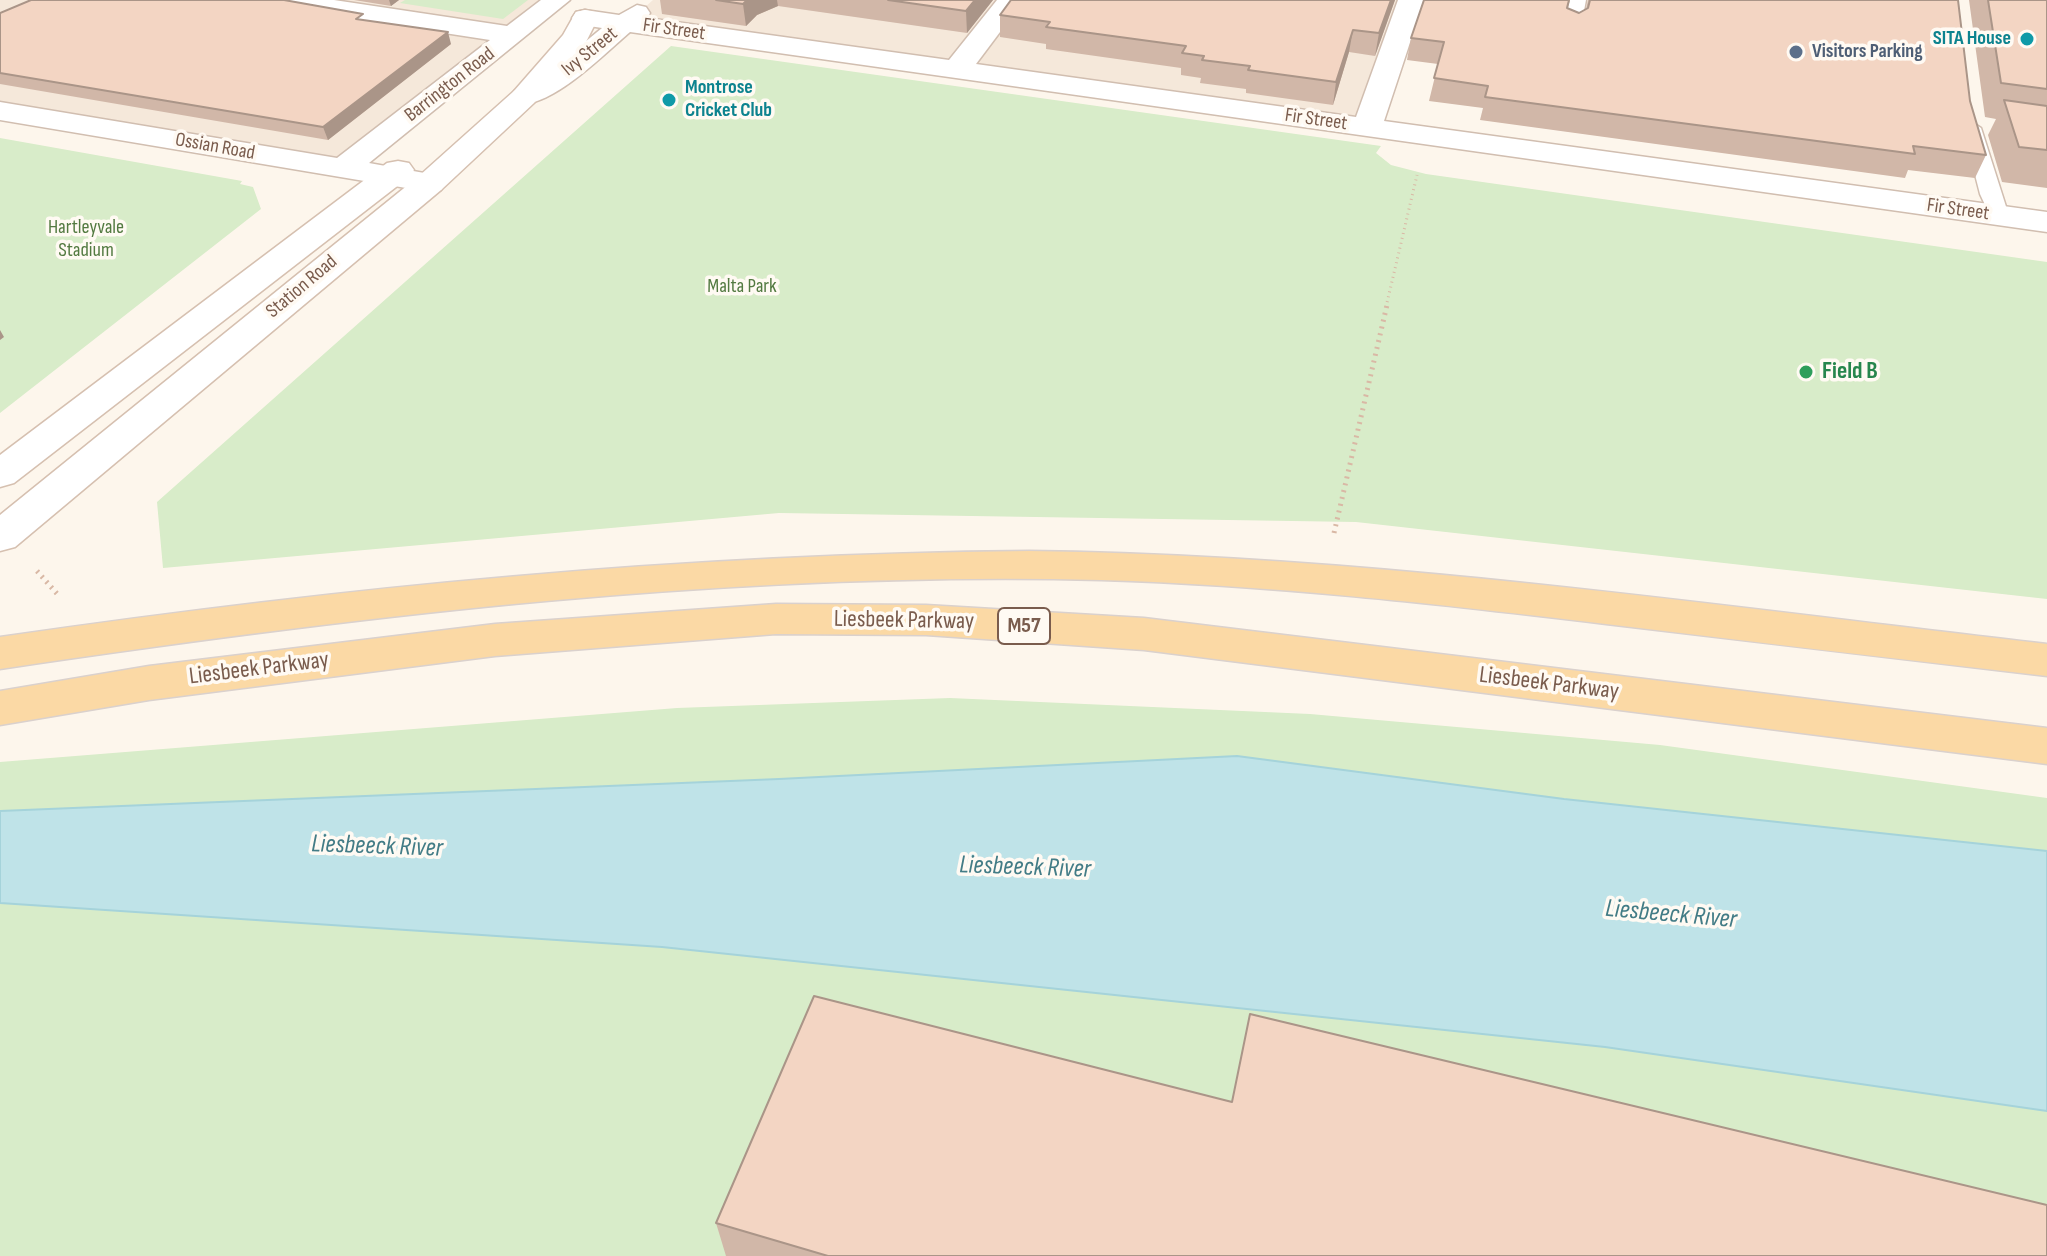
<!DOCTYPE html>
<style>
body{margin:0}
canvas{display:block;background:#fdf6ec}
</style>
<canvas width="2047" height="1256"></canvas>
<script>
const ctx = document.querySelector('canvas').getContext('2d');
ctx.lineJoin = 'round';
function paint(path, color) {
  ctx.fillStyle = color;
  ctx.fill(path, 'evenodd');
}
function trace(path, color, width, dash) {
  ctx.strokeStyle = color;
  ctx.lineWidth = width;
  ctx.lineCap = dash ? 'butt' : 'round';
  ctx.setLineDash(dash || []);
  ctx.stroke(path);
}
function label(font, color, halo, rows, align = 'center') {
  ctx.font = font + ' "Sofia Sans Condensed",sans-serif';
  ctx.lineWidth = 7;
  ctx.setLineDash([]);
  ctx.textBaseline = 'middle';
  ctx.strokeStyle = halo;
  ctx.fillStyle = color;
  for (const [text, x, y, turn = 0] of rows) {
    ctx.save();
    ctx.translate(x, y);
    ctx.rotate((+turn || 0) * Math.PI / 180);
    ctx.textAlign = isNaN(turn) ? turn : align;
    if (halo) ctx.strokeText(text, 0, 0);
    ctx.fillText(text, 0, 0);
    ctx.restore();
  }
}
paint(new Path2D(`
 M 0,0 L 557,0 L 343,169 L 0,111 Z
 M 653,0 L 1411,0 L 1367,127 L 626,24 Z`), '#f5e8da');
paint(new Path2D(`
 M 405,0 L 528,0 L 503,19 L 400,3 Z
 M 671,46 L 1381,146 L 1376,153 L 1391,165 L 1426,174 L 2047,262 L 2047,599 L 1356,522 L 779,513 L 163,568 L 157,502 Z
 M 0,138 L 242,181 L 240,184 L 253,187 L 261,209 L 0,413 Z
 M 950,698 L 1310,714 L 1660,745 L 2047,798 L 2047,1256 L 0,1256 L 0,762 L 677,708 Z`), '#d8ecc9');
const water = new Path2D(`
 M 1237,756 L 1564,799 L 2047,851 L 2047,1111 L 1605,1047 L 662,947 L 0,903 L 0,811 L 779,779 Z`);
paint(water, '#bfe3e8');
trace(water, '#a5d3da', 2);
const service = new Path2D(`
 M 1570,0 L 1586,0 L 1581,27 L 1572,32 L 1563,27 Z
 M 1972,122 L 1981,128 L 2009,216 L 2006,220 L 1992,220 L 1980,194 L 1963,128 Z`);
const minor = new Path2D(`
 M 269,0 L 334,0 L 507,26 L 541,0 L 570,0 L 369,163 L 441,176 L 446,183 L 441,190 L 430,192 L 0,120 L 0,102 L 337,158 L 490,40 L 282,8 L 273,6 Z
 M 997,0 L 1024,0 L 976,64 L 1356,117 L 1398,0 L 1424,0 L 1384,121 L 2047,212 L 2047,232 L 630,32 C 604,54 548,112 514,103 L 510,97 L 514,91 L 551,70 L 602,28 L 576,24 L 572,18 L 576,12 L 585,10 L 619,15 L 637,5 L 646,7 L 650,13 L 647,18 L 949,60 Z`);
const secondary = new Path2D(`
 M 585,10 L 594,12 L 598,18 L 585,44 L 534,103 L 441,190 L 15,547 L 0,551 L 0,515 L 419,176 L 514,91 L 563,35 L 576,12 Z
 M 398,161 L 409,163 L 414,170 L 409,177 L 14,483 L 0,487 L 0,455 L 387,163 Z`);
const primary = new Path2D(`
 M 1029,551 C 1370,555 1709,605 2047,644 L 2047,676 C 1900,659 1753,642 1606,624 C 1438,604 1270,585 1101,580 C 732,571 364,615 0,669 L 0,637 C 344,587 681,554 1029,551 Z
 M 776,604 L 926,605 L 1144,618 L 2047,728 L 2047,764 L 1144,650 L 926,635 L 776,634 L 495,656 L 149,700 L 0,725 L 0,691 L 149,666 L 495,624 Z`);
trace(service, '#d1beb0', 3);
trace(minor, '#d1beb0', 3);
trace(secondary, '#d6c0b0', 3);
trace(primary, '#dad1cd', 3);
trace(new Path2D(`
 M 1386,307 L 1417,175`), '#d9b8a5', 3, [1, 4]);
trace(new Path2D(`
 M 1334,533 L 1387,305
 M 37,571 L 59,596`), '#d9b8a5', 5, [2, 5]);
paint(service, '#fff');
paint(minor, '#fff');
paint(secondary, '#fff');
paint(primary, '#fbd9a5');
paint(new Path2D(`
 M 354,0 L 399,0 L 391,6 Z
 M 660,0 L 993,0 L 967,33 L 778,6 L 757,15 L 746,26 L 662,14 Z
 M 1011,0 L 1395,0 L 1375,56 L 1349,52 L 1333,105 L 1246,93 L 1246,89 L 1200,83 L 1201,78 L 1181,75 L 1181,68 L 1046,49 L 1046,44 L 1000,37 L 1000,15 Z
 M 1588,0 L 1958,0 L 1970,101 L 1986,155 L 1975,178 L 1908,170 L 1905,178 L 1480,120 L 1483,108 L 1429,101 L 1438,64 L 1407,60 L 1411,38 L 1567,8 L 1579,13 L 1586,9 Z
 M 1969,0 L 2047,0 L 2047,188 L 2002,182 L 1988,135 L 1996,119 L 1985,117 Z
 M 0,13 L 365,20 L 451,44 L 328,140 L 0,84 Z
 M 1232,1102 L 2047,1256 L 726,1256 L 716,1223 Z`), '#d1b7a8');
paint(new Path2D(`
 M 389,0 L 399,0 L 391,6 Z
 M 747,0 L 777,0 L 778,6 L 757,15 L 746,26 L 743,4 Z
 M 975,0 L 993,0 L 967,33 L 966,11 Z
 M 1391,0 L 1395,0 L 1375,56 L 1379,33 Z
 M 1353,30 L 1349,52 L 1333,105 L 1336,82 Z
 M 448,32 L 451,44 L 328,140 L 323,127 Z
 M 0,330 L 4,337 L 0,340 Z`), '#aa9588');
const building = new Path2D(`
 M 31,0 L 284,0 L 363,14 L 356,19 L 448,32 L 323,127 L 0,73 L 0,13 Z
 M 716,0 L 747,0 L 743,4 Z
 M 888,0 L 975,0 L 966,11 Z
 M 1011,0 L 1391,0 L 1379,33 L 1353,30 L 1336,82 L 1248,70 L 1250,66 L 1202,60 L 1204,56 L 1182,53 L 1186,46 L 1046,27 L 1050,22 L 1000,15 Z
 M 1424,0 L 1569,0 L 1567,8 L 1579,13 L 1588,8 L 1590,0 L 1958,0 L 1970,101 L 1986,155 L 1913,146 L 1915,154 L 1485,97 L 1488,86 L 1434,78 L 1444,42 L 1411,38 Z
 M 1988,0 L 2047,0 L 2047,89 L 2001,83 Z
 M 2004,100 L 2047,106 L 2047,150 L 2019,147 Z
 M 814,996 L 1232,1102 L 1250,1014 L 2047,1205 L 2047,1256 L 828,1256 L 716,1223 Z`);
paint(building, '#f3d5c3');
trace(building, '#aa9588', 2);
for (const [x, y, r, color] of [
 [2027,39,8,"#0f9aa8"],
 [1796,52,8,"#5c6f8a"],
 [669,100,8,"#0f9aa8"],
 [1806,372,8,"#2e9e5b"]
]) {
  const dot = new Path2D();
  dot.arc(x, y, r, 0, 2 * Math.PI);
  ctx.fillStyle = color;
  ctx.fill(dot);
  trace(dot, '#fffaf3', 3);
}
label('20px', '#7a5c4d', '#fffaf3', [
 ["Fir Street",674,30,8],
 ["Ivy Street",590,52,-39],
 ["Barrington Road",450,85,-38],
 ["Fir Street",1316,120,8],
 ["Ossian Road",215,147,10],
 ["Fir Street",1958,210,8],
 ["Station Road",302,287,-40]
]);
label('bold 20px', '#0d838f', '#fffaf3', [
 ["SITA House",2011,39],
 ["Montrose",685,88,"left"],
 ["Cricket Club",685,111,"left"]
], 'right');
label('bold 20px', '#4e5e75', '#fffaf3', [
 ["Visitors Parking",1812,52]
], 'left');
label('20px', '#537a41', '#fffaf3', [
 ["Hartleyvale",86,228],
 ["Stadium",86,251],
 ["Malta Park",742,287]
]);
for (const [x, y, w] of [
 [1024,626,52]
]) {
  const box = new Path2D();
  box.roundRect(x - w / 2, y - 18, w, 36, 6);
  ctx.fillStyle = '#fffaf3';
  ctx.fill(box);
  trace(box, '#7a5c4d', 2);
}
label('bold 22px', '#7a5c4d', null, [
 ["M57",1024,626]
]);
label('bold 24px', '#27864d', '#fffaf3', [
 ["Field B",1822,372]
], 'left');
label('24px', '#7a5c4d', '#fffaf3', [
 ["Liesbeek Parkway",904,621,1],
 ["Liesbeek Parkway",259,669,-7],
 ["Liesbeek Parkway",1549,684,7]
]);
label('italic 26px', '#437c86', '#fffaf3', [
 ["Liesbeeck River",377,847,2],
 ["Liesbeeck River",1025,868,2],
 ["Liesbeeck River",1671,915,5]
]);
</script>
